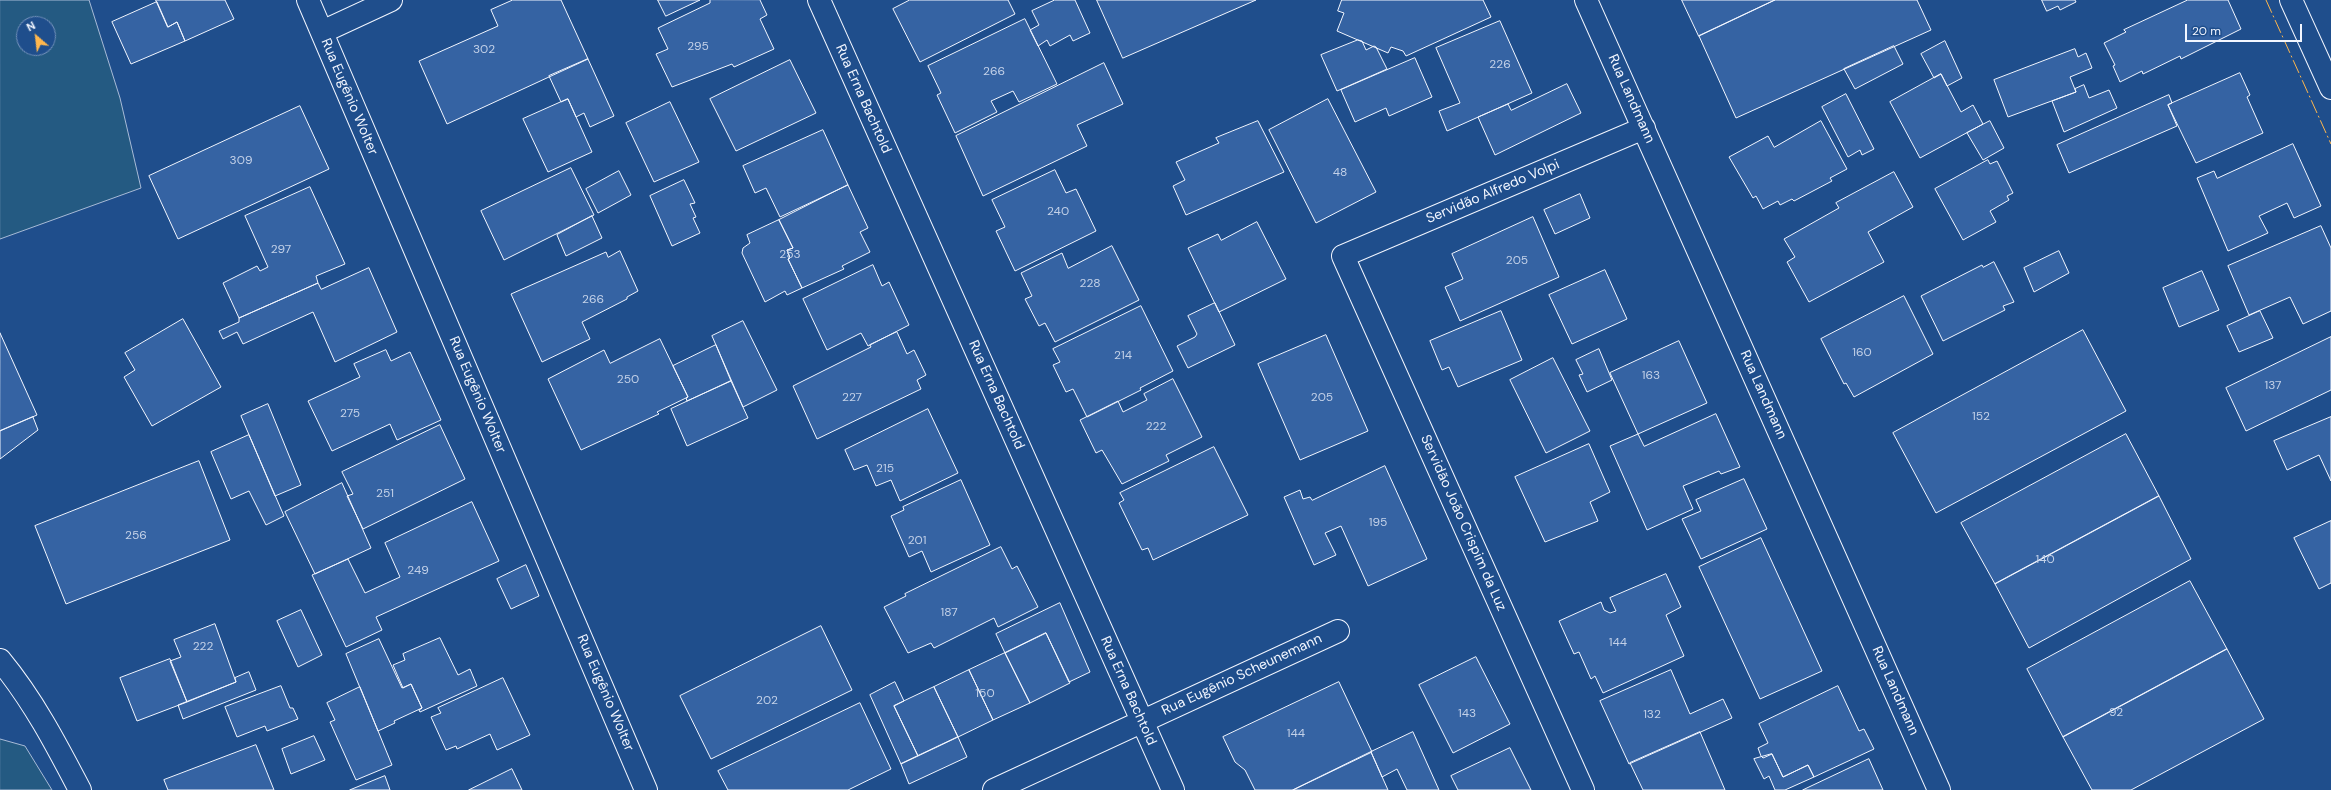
<!DOCTYPE html>
<meta charset="utf-8">
<style>
body{margin:0}
#map{position:relative;width:2331px;height:790px;overflow:hidden;background:#1f4e8c;font-family:"DM Sans",sans-serif}
canvas{display:block}
.north{position:absolute;left:16px;top:16px;width:40px;height:40px;box-sizing:border-box;background:#1f4e8c;border:1px solid #7391ba;border-radius:50%;rotate:332deg;font-size:11px;font-weight:700;line-height:16px;text-align:center;color:#f2f6ff}
.north::after{content:'';display:block;margin:auto;width:14px;height:18px;background:#ffb74d;clip-path:polygon(50% 0,100% 100%,50% 72%,0 100%)}
.scale{position:absolute;left:2185px;top:24px;width:117px;height:18px;box-sizing:border-box;border:2px solid #f2f6ff;border-top:0;padding-left:5px;font-size:12px;line-height:14px;white-space:nowrap;color:#f2f6ff;-webkit-text-stroke:3px #1f4e8c;paint-order:stroke}
</style>
<div id="map">
<canvas width="2331" height="790"></canvas>
<div class="north">N</div>
<div class="scale">20 m</div>
</div>
<script>
const ctx = document.querySelector('canvas').getContext('2d');
ctx.lineJoin = 'round';
function paint(path, color) {
  ctx.fillStyle = color;
  ctx.fill(path, 'evenodd');
}
function trace(path, color, width, dash) {
  ctx.strokeStyle = color;
  ctx.lineWidth = width;
  ctx.lineCap = dash ? 'butt' : 'round';
  ctx.setLineDash(dash || []);
  ctx.stroke(path);
}
function label(font, color, halo, rows, align = 'center') {
  ctx.font = font + ' "DM Sans",sans-serif';
  ctx.lineWidth = 3;
  ctx.setLineDash([]);
  ctx.textBaseline = 'middle';
  ctx.strokeStyle = halo;
  ctx.fillStyle = color;
  for (const [text, x, y, turn = 0] of rows) {
    ctx.save();
    ctx.translate(x, y);
    ctx.rotate((+turn || 0) * Math.PI / 180);
    ctx.textAlign = isNaN(turn) ? turn : align;
    if (halo) ctx.strokeText(text, 0, 0);
    ctx.fillText(text, 0, 0);
    ctx.restore();
  }
}
const green = new Path2D(`
 M 0,0 L 89,0 L 120,98 L 141,188 L 0,239 ZM 24,24 L 48,24 L 48,48 L 24,48 Z
 M 0,739 L 25,746 L 52,790 L 0,790 Z`);
paint(green, '#245a82');
trace(green, '#a8bbd7', 1);
const building = new Path2D(`
 M 156,0 L 225,0 L 234,19 L 185,41 L 177,22 L 168,27 Z
 M 513,0 L 561,0 L 588,59 L 447,124 L 419,61 L 498,26 L 491,10 Z
 M 658,0 L 700,0 L 666,16 Z
 M 760,0 L 767,15 L 760,19 L 774,49 L 734,67 L 732,64 L 672,87 L 656,54 L 668,49 L 658,28 L 710,3 L 710,0 Z
 M 910,0 L 1008,0 L 1015,14 L 920,62 L 893,9 Z
 M 1055,0 L 1075,0 L 1090,33 L 1073,41 L 1070,35 L 1050,46 L 1047,40 L 1038,46 L 1030,30 L 1039,25 L 1032,11 Z
 M 1097,0 L 1256,0 L 1123,58 Z
 M 1342,0 L 1483,0 L 1491,17 L 1406,56 L 1403,51 L 1391,47 L 1388,53 L 1337,31 L 1344,13 L 1338,11 Z
 M 1682,0 L 1775,0 L 1699,36 Z
 M 1775,0 L 1917,0 L 1931,30 L 1736,118 L 1699,36 Z
 M 2042,0 L 2075,0 L 2076,2 L 2060,10 L 2058,6 L 2047,11 Z
 M 2188,0 L 2228,0 L 2241,29 L 2181,59 L 2180,56 L 2143,74 L 2142,71 L 2120,82 L 2113,66 L 2115,65 L 2104,43 L 2126,32 L 2124,30 Z
 M 157,2 L 168,27 L 177,22 L 185,41 L 131,64 L 112,22 Z
 M 1025,19 L 1057,84 L 1019,102 L 1013,91 L 991,101 L 997,112 L 955,133 L 937,95 L 941,93 L 928,66 Z
 M 1500,21 L 1532,93 L 1447,131 L 1439,111 L 1460,103 L 1436,48 Z
 M 1358,40 L 1362,41 L 1366,50 L 1374,46 L 1376,47 L 1387,69 L 1337,91 L 1321,55 Z
 M 1945,41 L 1962,78 L 1947,86 L 1941,74 L 1934,78 L 1921,54 Z
 M 1894,46 L 1903,64 L 1855,89 L 1844,69 Z
 M 2075,49 L 2078,57 L 2086,53 L 2092,68 L 2070,77 L 2076,92 L 2008,117 L 1994,80 Z
 M 1415,58 L 1432,97 L 1389,116 L 1386,108 L 1355,122 L 1341,90 Z
 M 588,59 L 614,116 L 590,127 L 584,113 L 576,117 L 568,99 L 561,102 L 549,76 Z
 M 790,60 L 816,113 L 736,151 L 710,99 Z
 M 1104,63 L 1123,104 L 1077,125 L 1087,146 L 983,196 L 956,136 Z
 M 2240,73 L 2250,95 L 2247,97 L 2263,133 L 2196,163 L 2168,105 Z
 M 1941,74 L 1961,112 L 1973,105 L 1983,124 L 1920,158 L 1890,102 Z
 M 1567,84 L 1581,113 L 1495,155 L 1478,117 L 1508,104 L 1511,110 Z
 M 2084,85 L 2089,98 L 2109,90 L 2117,108 L 2064,132 L 2052,101 L 2076,92 L 2075,89 Z
 M 1846,94 L 1874,149 L 1862,155 L 1860,150 L 1848,157 L 1822,107 Z
 M 2169,95 L 2172,103 L 2168,105 L 2177,126 L 2069,173 L 2057,145 Z
 M 568,99 L 592,152 L 548,172 L 523,119 Z
 M 1328,99 L 1376,192 L 1316,223 L 1269,130 Z
 M 670,102 L 699,162 L 654,182 L 626,123 Z
 M 300,106 L 329,169 L 178,239 L 149,176 Z
 M 1258,121 L 1284,172 L 1186,215 L 1173,186 L 1185,180 L 1176,162 L 1219,143 L 1216,138 Z
 M 1821,121 L 1847,169 L 1830,178 L 1832,181 L 1794,201 L 1792,199 L 1780,205 L 1778,201 L 1763,209 L 1756,196 L 1753,198 L 1729,157 L 1768,136 L 1774,147 Z
 M 1990,121 L 2004,148 L 1983,160 L 1967,133 Z
 M 823,130 L 848,185 L 780,217 L 766,188 L 755,193 L 743,166 Z
 M 2293,144 L 2321,206 L 2294,218 L 2287,203 L 2259,216 L 2268,233 L 2228,251 L 2197,178 L 2214,171 L 2217,178 Z
 M 1988,160 L 1990,164 L 1997,161 L 2013,193 L 2007,196 L 2009,200 L 1990,211 L 1996,222 L 1963,240 L 1935,189 Z
 M 571,168 L 594,215 L 504,260 L 481,211 Z
 M 1055,170 L 1066,193 L 1076,189 L 1096,231 L 1015,271 L 996,231 L 1005,227 L 992,200 Z
 M 619,171 L 631,195 L 598,213 L 586,189 Z
 M 1894,172 L 1913,207 L 1868,232 L 1884,262 L 1809,302 L 1787,262 L 1795,257 L 1784,239 L 1839,208 L 1836,203 Z
 M 684,180 L 695,203 L 690,204 L 696,217 L 693,218 L 700,233 L 672,246 L 650,196 Z
 M 848,185 L 868,228 L 860,232 L 870,252 L 842,266 L 844,269 L 802,288 L 788,259 L 790,258 L 787,250 L 793,248 L 779,220 Z
 M 310,187 L 345,264 L 316,276 L 318,283 L 239,318 L 223,283 L 257,266 L 260,271 L 268,267 L 245,216 Z
 M 1580,194 L 1590,218 L 1555,234 L 1544,210 Z
 M 592,216 L 602,238 L 566,256 L 557,235 Z
 M 1533,217 L 1559,277 L 1460,321 L 1445,287 L 1463,279 L 1452,254 Z
 M 779,220 L 793,248 L 787,250 L 790,258 L 788,259 L 802,288 L 787,295 L 785,291 L 765,302 L 742,253 L 743,248 L 750,243 L 747,235 Z
 M 1257,222 L 1286,279 L 1219,312 L 1188,248 L 1218,234 L 1221,240 Z
 M 2321,226 L 2331,248 L 2331,311 L 2303,324 L 2290,297 L 2249,315 L 2228,266 Z
 M 1112,246 L 1139,300 L 1055,342 L 1045,323 L 1039,326 L 1025,299 L 1032,296 L 1021,273 L 1062,253 L 1068,268 Z
 M 620,251 L 638,291 L 627,297 L 627,299 L 582,322 L 590,339 L 542,362 L 511,294 L 606,252 L 608,257 Z
 M 2059,251 L 2069,273 L 2034,292 L 2024,268 Z
 M 1994,262 L 2014,302 L 2003,306 L 2005,310 L 1943,341 L 1921,296 L 1982,265 L 1983,267 Z
 M 873,265 L 882,286 L 889,282 L 909,325 L 868,346 L 861,333 L 827,350 L 803,299 Z
 M 369,268 L 397,332 L 335,362 L 313,312 L 243,344 L 237,332 L 223,339 L 219,331 L 239,322 L 239,318 L 318,283 L 321,289 Z
 M 1605,270 L 1627,319 L 1572,344 L 1549,295 Z
 M 2202,271 L 2219,310 L 2179,327 L 2163,288 Z
 M 1904,296 L 1933,354 L 1854,397 L 1846,383 L 1844,384 L 1821,339 Z
 M 1215,303 L 1235,345 L 1188,368 L 1177,346 L 1195,337 L 1197,334 L 1188,316 Z
 M 1141,306 L 1173,371 L 1140,388 L 1141,390 L 1087,417 L 1073,389 L 1066,392 L 1053,365 L 1060,362 L 1053,349 Z
 M 1501,311 L 1522,360 L 1458,387 L 1449,367 L 1442,370 L 1430,341 Z
 M 2260,311 L 2273,338 L 2239,352 L 2227,326 Z
 M 183,319 L 221,387 L 152,426 L 124,377 L 135,370 L 125,353 Z
 M 743,321 L 777,390 L 743,407 L 712,336 Z
 M 2083,330 L 2126,411 L 1936,513 L 1893,433 Z
 M 897,332 L 907,354 L 914,350 L 926,375 L 917,380 L 921,389 L 817,439 L 793,386 L 871,347 L 870,345 Z
 M 0,333 L 37,415 L 0,431 Z
 M 1326,335 L 1368,431 L 1300,460 L 1258,364 Z
 M 2331,337 L 2331,390 L 2246,431 L 2226,388 Z
 M 660,339 L 688,397 L 657,412 L 659,414 L 581,450 L 548,379 L 604,350 L 610,363 Z
 M 1679,341 L 1707,403 L 1638,434 L 1610,373 Z
 M 716,345 L 731,381 L 687,401 L 686,398 L 688,397 L 673,366 Z
 M 1599,349 L 1612,380 L 1587,392 L 1579,375 L 1583,374 L 1576,360 Z
 M 386,350 L 391,361 L 410,352 L 441,420 L 397,440 L 390,424 L 332,451 L 308,401 L 360,377 L 354,364 Z
 M 1553,358 L 1590,431 L 1546,453 L 1510,380 Z
 M 1173,379 L 1202,437 L 1166,455 L 1169,461 L 1122,484 L 1102,450 L 1096,453 L 1080,420 L 1118,401 L 1123,412 L 1147,400 L 1144,394 Z
 M 731,381 L 748,418 L 687,446 L 671,409 Z
 M 268,404 L 301,485 L 275,496 L 241,416 Z
 M 928,409 L 958,473 L 900,501 L 891,480 L 876,486 L 867,465 L 854,470 L 845,450 Z
 M 1716,414 L 1740,467 L 1721,474 L 1719,471 L 1683,486 L 1693,509 L 1647,530 L 1610,446 L 1638,434 L 1644,446 Z
 M 33,417 L 38,430 L 0,459 L 0,431 Z
 M 2331,417 L 2331,481 L 2319,455 L 2287,470 L 2274,441 Z
 M 440,425 L 465,479 L 363,529 L 347,496 L 353,494 L 342,472 Z
 M 2126,434 L 2159,496 L 1995,584 L 1961,523 Z
 M 249,435 L 284,516 L 266,525 L 249,491 L 231,499 L 211,452 Z
 M 1589,444 L 1610,492 L 1590,502 L 1598,521 L 1545,542 L 1515,477 Z
 M 1214,447 L 1248,515 L 1153,560 L 1148,548 L 1142,550 L 1119,503 L 1124,500 L 1120,493 Z
 M 199,461 L 230,540 L 66,604 L 35,526 Z
 M 1385,466 L 1427,559 L 1368,586 L 1341,526 L 1325,533 L 1336,555 L 1314,565 L 1284,497 L 1300,490 L 1303,499 L 1310,497 L 1312,500 Z
 M 1744,479 L 1767,529 L 1701,559 L 1682,519 L 1701,511 L 1696,500 Z
 M 961,480 L 990,545 L 931,572 L 922,551 L 909,557 L 891,516 L 904,510 L 903,507 Z
 M 342,483 L 371,548 L 315,574 L 285,512 Z
 M 2159,496 L 2191,559 L 2029,648 L 1995,584 Z
 M 472,502 L 499,561 L 376,617 L 382,630 L 346,647 L 312,575 L 348,559 L 365,593 L 400,577 L 385,543 Z
 M 2331,521 L 2331,583 L 2319,589 L 2294,538 Z
 M 1761,538 L 1822,671 L 1760,699 L 1699,567 Z
 M 1001,547 L 1012,569 L 1017,566 L 1038,607 L 998,627 L 994,618 L 934,648 L 931,643 L 908,653 L 884,607 L 906,596 L 905,594 Z
 M 526,565 L 539,596 L 511,609 L 497,579 Z
 M 1666,574 L 1681,607 L 1666,615 L 1684,656 L 1603,693 L 1595,676 L 1591,679 L 1579,652 L 1574,654 L 1559,621 L 1601,602 L 1604,610 L 1610,613 L 1616,611 L 1610,598 Z
 M 2190,581 L 2227,649 L 2063,737 L 2027,669 Z
 M 1060,603 L 1090,672 L 1069,682 L 1046,633 L 1005,653 L 996,634 Z
 M 301,610 L 322,655 L 298,667 L 277,621 Z
 M 215,624 L 236,682 L 187,702 L 170,661 L 181,657 L 174,640 Z
 M 821,626 L 852,690 L 711,759 L 680,696 Z
 M 1046,633 L 1070,683 L 1030,703 L 1005,653 Z
 M 440,638 L 458,675 L 470,669 L 477,686 L 420,712 L 419,710 L 422,708 L 411,684 L 403,688 L 393,665 L 405,660 L 403,654 Z
 M 379,639 L 402,688 L 411,684 L 422,708 L 394,721 L 395,723 L 378,731 L 346,654 Z
 M 2227,649 L 2264,719 L 2131,790 L 2092,790 L 2063,737 Z
 M 1005,653 L 1030,703 L 993,720 L 969,670 Z
 M 1476,657 L 1510,724 L 1453,753 L 1419,685 Z
 M 170,659 L 187,702 L 137,721 L 120,678 Z
 M 969,670 L 993,720 L 958,737 L 934,687 Z
 M 1671,670 L 1690,714 L 1723,699 L 1732,718 L 1629,764 L 1600,701 Z
 M 249,672 L 256,690 L 183,719 L 178,705 L 236,682 L 235,678 Z
 M 503,678 L 530,735 L 497,750 L 490,734 L 457,749 L 456,746 L 446,750 L 431,717 L 441,713 L 438,708 Z
 M 895,682 L 904,701 L 894,706 L 918,756 L 901,764 L 870,695 Z
 M 1339,682 L 1372,752 L 1293,790 L 1255,790 L 1245,770 L 1235,762 L 1223,737 Z
 M 281,686 L 290,708 L 293,708 L 298,719 L 267,731 L 265,726 L 237,737 L 225,707 Z
 M 1838,686 L 1859,731 L 1864,729 L 1874,749 L 1814,777 L 1808,765 L 1783,777 L 1772,754 L 1763,758 L 1761,756 L 1758,748 L 1768,743 L 1759,724 Z
 M 360,687 L 392,765 L 356,780 L 330,722 L 335,720 L 327,703 Z
 M 934,687 L 958,737 L 918,756 L 894,706 Z
 M 860,703 L 891,769 L 848,790 L 728,790 L 718,771 Z
 M 1413,732 L 1439,790 L 1407,790 L 1397,769 L 1382,777 L 1371,752 Z
 M 1700,732 L 1725,790 L 1643,790 L 1630,763 Z
 M 314,736 L 325,760 L 291,774 L 282,749 Z
 M 958,737 L 967,757 L 909,784 L 901,764 Z
 M 256,745 L 274,790 L 168,790 L 164,780 Z
 M 1510,748 L 1531,790 L 1458,790 L 1451,776 Z
 M 1371,752 L 1388,790 L 1293,790 Z
 M 1772,754 L 1783,777 L 1808,765 L 1814,777 L 1785,790 L 1775,790 L 1769,776 L 1764,779 L 1754,759 Z
 M 1869,759 L 1883,790 L 1803,790 Z
 M 512,769 L 522,790 L 469,790 Z
 M 385,776 L 390,790 L 350,790 Z`);
paint(building, '#3563a3');
trace(building, '#f2f6ff', 1);
const minor = new Path2D(`
 M 308,0 L 646,790
 M 819,0 L 1173,790
 M 1586,0 L 1939,790
 M 2291,0 L 2331,88
 M 322,32 L 391,0
 M 0,660 C 33,700 56,744 80,790
 M 994,790 L 1338,631
 M 1583,790 L 1343,256 L 1644,128`);
trace(minor, '#f2f6ff', 24);
trace(minor, '#1f4e8c', 22);
trace(new Path2D(`
 M 2266,0 L 2331,144`), '#ffb74d', 1, [14, 3, 2, 3]);
label('12px', '#c3d1e8', null, [
 ["295",698,47],
 ["302",484,50],
 ["226",1500,65],
 ["266",994,72],
 ["309",241,161],
 ["48",1340,173],
 ["240",1058,212],
 ["297",281,250],
 ["253",790,255],
 ["205",1517,261],
 ["228",1090,284],
 ["266",593,300],
 ["160",1862,353],
 ["214",1123,356],
 ["163",1651,376],
 ["250",628,380],
 ["137",2273,386],
 ["227",852,398],
 ["205",1322,398],
 ["275",350,414],
 ["152",1981,417],
 ["222",1156,427],
 ["215",885,469],
 ["251",385,494],
 ["195",1378,523],
 ["256",136,536],
 ["201",917,541],
 ["140",2045,560],
 ["249",418,571],
 ["187",949,613],
 ["144",1618,643],
 ["222",203,647],
 ["150",985,694],
 ["202",767,701],
 ["92",2116,713],
 ["143",1467,714],
 ["132",1652,715],
 ["144",1296,734]
]);
label('14px', '#f2f6ff', '#1f4e8c', [
 ["Rua Eugênio Wolter",349,97,67],
 ["Rua Erna Bachtold",863,99,66],
 ["Rua Landmann",1631,99,66],
 ["Servidão Alfredo Volpi",1493,192,-23],
 ["Rua Eugênio Wolter",477,395,67],
 ["Rua Erna Bachtold",996,395,66],
 ["Rua Landmann",1763,395,66],
 ["Servidão João Crispim da Luz",1463,523,66],
 ["Rua Eugênio Scheunemann",1242,675,-25],
 ["Rua Erna Bachtold",1128,691,66],
 ["Rua Landmann",1895,691,66],
 ["Rua Eugênio Wolter",605,693,67]
]);
</script>
